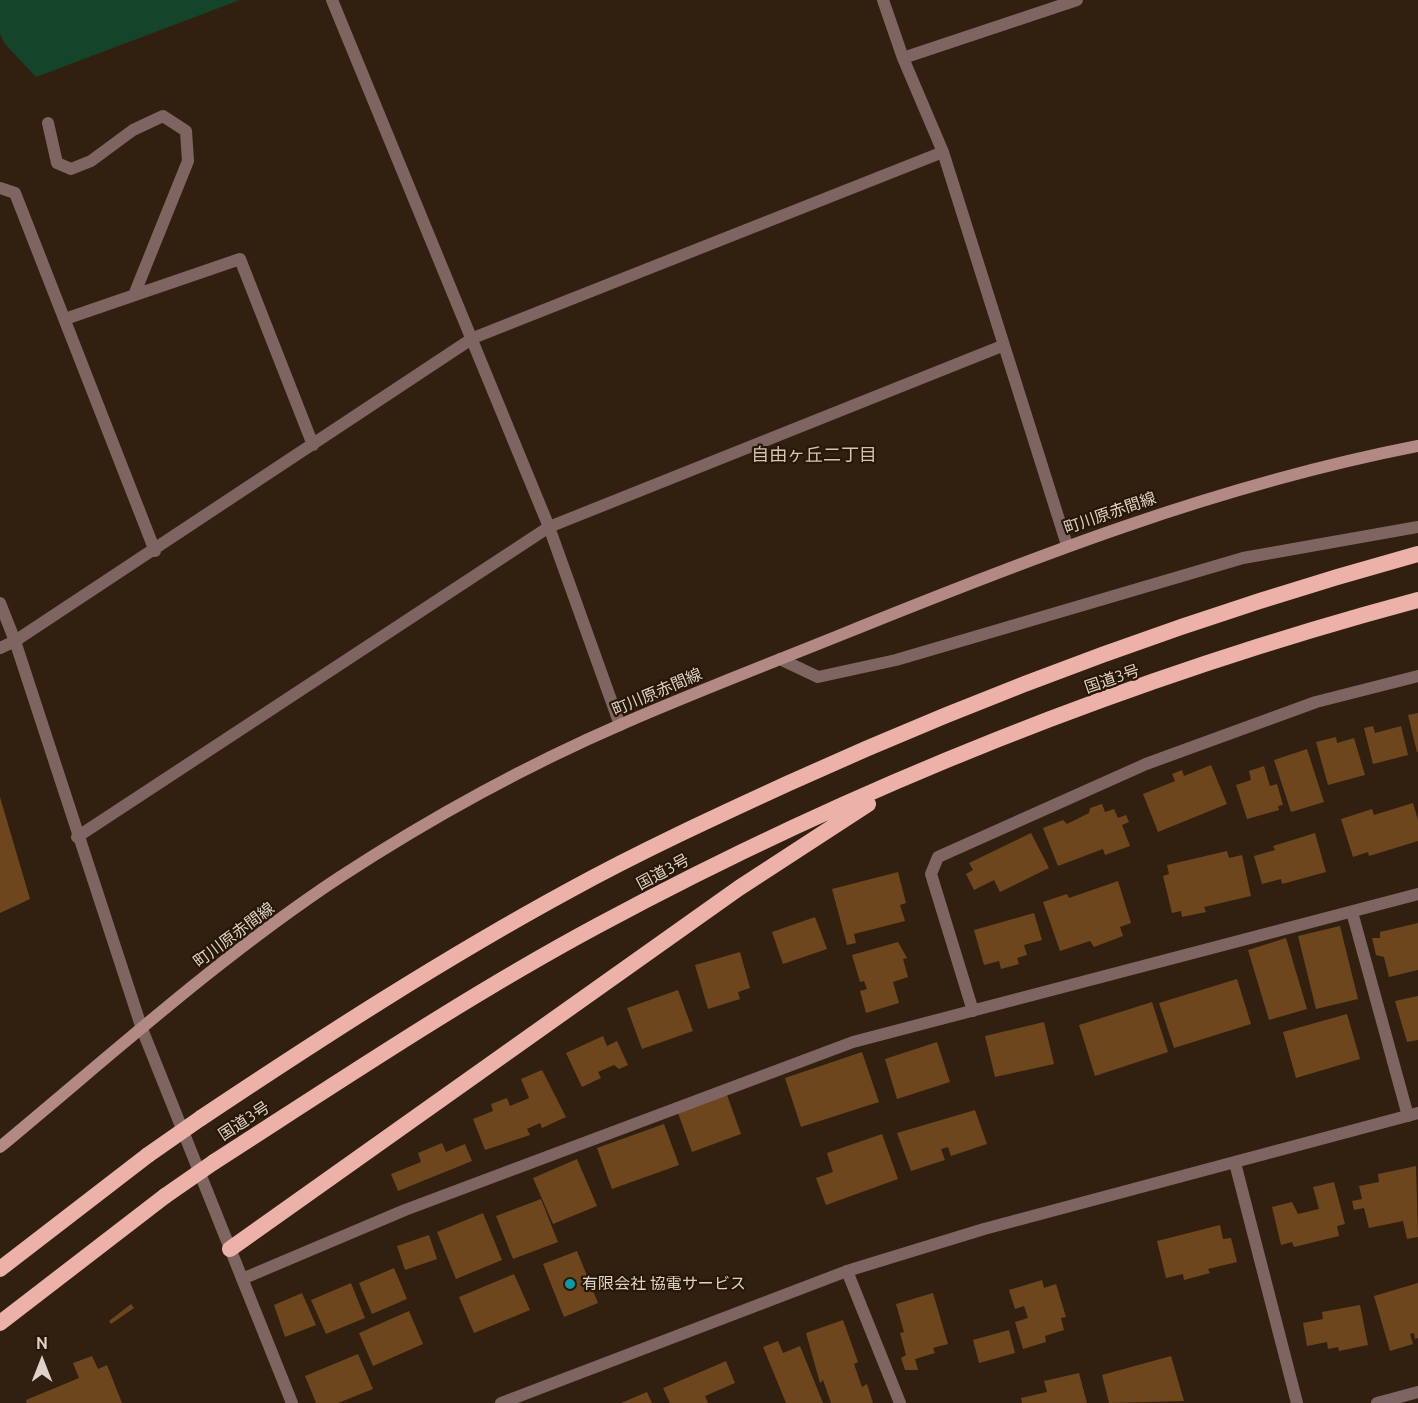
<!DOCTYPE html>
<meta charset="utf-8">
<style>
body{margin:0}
#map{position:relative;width:1418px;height:1403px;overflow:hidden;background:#312010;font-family:Ubuntu,sans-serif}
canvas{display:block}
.north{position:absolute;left:12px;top:1331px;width:60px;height:60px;-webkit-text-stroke:4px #271707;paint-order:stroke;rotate:0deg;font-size:16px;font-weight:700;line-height:24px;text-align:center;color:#ded3c9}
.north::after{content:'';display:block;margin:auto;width:21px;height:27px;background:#ded3c9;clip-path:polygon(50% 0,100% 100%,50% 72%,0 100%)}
</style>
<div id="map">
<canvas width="1418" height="1403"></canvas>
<div class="north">N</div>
</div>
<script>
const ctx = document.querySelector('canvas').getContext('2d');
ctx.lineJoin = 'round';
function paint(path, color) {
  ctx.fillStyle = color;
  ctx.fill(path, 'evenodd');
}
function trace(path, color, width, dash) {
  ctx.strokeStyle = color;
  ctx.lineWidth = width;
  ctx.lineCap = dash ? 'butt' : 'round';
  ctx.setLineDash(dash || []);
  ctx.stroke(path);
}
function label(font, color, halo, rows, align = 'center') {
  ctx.font = font + ' Ubuntu,"Noto Sans JP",sans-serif';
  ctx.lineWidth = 4.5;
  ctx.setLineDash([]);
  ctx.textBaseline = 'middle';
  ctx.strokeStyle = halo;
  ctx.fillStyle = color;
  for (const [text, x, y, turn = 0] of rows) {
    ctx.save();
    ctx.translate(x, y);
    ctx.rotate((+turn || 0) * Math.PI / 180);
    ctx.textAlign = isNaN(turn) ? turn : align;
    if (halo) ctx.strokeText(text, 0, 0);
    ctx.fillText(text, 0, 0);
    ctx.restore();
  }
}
paint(new Path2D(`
 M 0,0 L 240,0 L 36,77 L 4,43 L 0,34 Z`), '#14442a');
paint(new Path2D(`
 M 1418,713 L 1418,752 L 1417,752 L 1408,715 Z
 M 1373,726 L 1375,733 L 1401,726 L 1408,755 L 1373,764 L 1364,728 Z
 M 1336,737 L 1337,743 L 1354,738 L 1365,775 L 1328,785 L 1316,742 Z
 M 1307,749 L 1324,802 L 1291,812 L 1274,760 Z
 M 1211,765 L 1227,804 L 1158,832 L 1143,794 L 1175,781 L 1172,774 L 1182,770 L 1184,776 Z
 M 1264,766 L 1270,786 L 1277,784 L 1283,805 L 1278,806 L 1279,810 L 1247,819 L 1236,785 L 1251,780 L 1249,771 Z
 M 0,797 L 30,899 L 0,913 Z
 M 1413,803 L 1418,820 L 1418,841 L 1369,856 L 1368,852 L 1353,857 L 1341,819 L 1372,809 L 1374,815 Z
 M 1102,804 L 1105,812 L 1114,809 L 1118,818 L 1126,815 L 1129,822 L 1122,825 L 1130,846 L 1105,855 L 1103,849 L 1058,866 L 1043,828 L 1063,820 L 1067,824 L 1089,813 L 1090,808 Z
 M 1031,833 L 1049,868 L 1000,892 L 994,880 L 974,890 L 966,874 L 973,870 L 969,863 Z
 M 1315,833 L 1326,872 L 1282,884 L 1281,879 L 1262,884 L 1254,856 L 1275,850 L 1273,846 Z
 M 1227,851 L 1229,858 L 1242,855 L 1251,896 L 1204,907 L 1206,912 L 1182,917 L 1181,911 L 1172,913 L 1163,876 L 1169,874 L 1167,865 Z
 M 898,872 L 906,903 L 900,905 L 905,921 L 854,934 L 856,943 L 847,945 L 832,889 Z
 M 1118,881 L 1131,923 L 1120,927 L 1123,936 L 1094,947 L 1090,941 L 1060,951 L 1043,902 L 1067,894 L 1069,898 Z
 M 1034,913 L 1042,940 L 1024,945 L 1027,955 L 1017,958 L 1019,964 L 1001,969 L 999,961 L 984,965 L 974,930 Z
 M 815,917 L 827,949 L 783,964 L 772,932 Z
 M 1418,923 L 1418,970 L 1389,977 L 1384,957 L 1376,955 L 1372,938 L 1380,938 L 1380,932 Z
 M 1340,926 L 1358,999 L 1316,1009 L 1298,936 Z
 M 1286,938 L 1307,1009 L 1269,1020 L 1248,950 Z
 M 898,942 L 907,958 L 903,959 L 908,977 L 893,982 L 899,1003 L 866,1013 L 860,991 L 867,989 L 864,981 L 860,982 L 852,955 Z
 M 740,952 L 750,988 L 738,992 L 740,999 L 708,1009 L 695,965 Z
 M 1237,979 L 1251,1024 L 1174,1048 L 1159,1003 Z
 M 678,990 L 693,1031 L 642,1049 L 627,1008 Z
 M 1418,996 L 1418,1040 L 1407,1042 L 1395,1001 Z
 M 1152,1002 L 1168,1052 L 1095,1076 L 1079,1025 Z
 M 1347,1014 L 1360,1059 L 1296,1078 L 1283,1032 Z
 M 1044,1022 L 1054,1064 L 995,1077 L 985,1036 Z
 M 603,1036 L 607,1046 L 617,1041 L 628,1065 L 619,1069 L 614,1065 L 598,1072 L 601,1078 L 582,1087 L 566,1053 Z
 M 937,1042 L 950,1082 L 897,1099 L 885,1059 Z
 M 862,1052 L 879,1102 L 801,1127 L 785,1078 Z
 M 542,1070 L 566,1117 L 542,1128 L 540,1123 L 527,1129 L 530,1135 L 485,1150 L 473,1119 L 493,1111 L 491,1104 L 507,1098 L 510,1106 L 529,1098 L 521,1079 Z
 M 727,1095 L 741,1134 L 692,1152 L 678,1113 Z
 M 975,1110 L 987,1144 L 951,1156 L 948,1147 L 941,1149 L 945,1160 L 911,1171 L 897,1133 Z
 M 664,1124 L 679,1165 L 612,1189 L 597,1148 Z
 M 882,1134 L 898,1179 L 826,1205 L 816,1178 L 833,1172 L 827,1153 Z
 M 442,1143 L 446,1152 L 465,1144 L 472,1161 L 398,1191 L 391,1174 L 421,1162 L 418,1153 Z
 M 577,1159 L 597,1206 L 553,1224 L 533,1178 Z
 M 1416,1166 L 1418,1237 L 1407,1239 L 1403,1221 L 1369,1228 L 1364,1208 L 1354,1210 L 1352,1201 L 1362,1199 L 1359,1186 L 1379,1182 L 1378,1174 Z
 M 1334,1182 L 1345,1224 L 1337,1226 L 1339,1236 L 1294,1247 L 1292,1242 L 1281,1245 L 1272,1207 L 1292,1202 L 1298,1214 L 1319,1209 L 1313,1187 Z
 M 541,1199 L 558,1242 L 513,1259 L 496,1216 Z
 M 483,1213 L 502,1260 L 456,1279 L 437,1232 Z
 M 1220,1225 L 1223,1239 L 1231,1238 L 1237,1262 L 1208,1269 L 1210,1273 L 1184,1280 L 1183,1274 L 1166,1278 L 1157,1241 Z
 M 429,1235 L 437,1259 L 405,1270 L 397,1246 Z
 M 577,1251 L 598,1303 L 564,1317 L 543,1264 Z
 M 394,1268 L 407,1299 L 372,1314 L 359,1283 Z
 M 514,1274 L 530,1310 L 474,1333 L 459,1297 Z
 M 1042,1280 L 1044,1288 L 1056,1284 L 1066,1317 L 1061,1318 L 1064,1330 L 1045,1336 L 1046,1342 L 1023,1349 L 1015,1322 L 1028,1318 L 1024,1306 L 1015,1309 L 1009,1290 Z
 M 351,1283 L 365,1318 L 326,1334 L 311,1300 Z
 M 1418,1283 L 1418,1338 L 1415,1339 L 1414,1333 L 1410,1334 L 1413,1344 L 1390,1351 L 1374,1296 Z
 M 302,1293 L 316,1325 L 285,1337 L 274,1305 Z
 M 933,1293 L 948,1344 L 933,1348 L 935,1353 L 915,1359 L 918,1370 L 905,1370 L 901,1358 L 906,1355 L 900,1333 L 904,1332 L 896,1304 Z
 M 131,1304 L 134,1308 L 111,1324 L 109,1321 Z
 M 1360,1305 L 1368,1345 L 1339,1351 L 1338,1347 L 1328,1349 L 1327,1342 L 1307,1346 L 1303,1323 L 1323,1319 L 1322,1312 Z
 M 409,1311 L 423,1344 L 373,1366 L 359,1333 Z
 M 843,1320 L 858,1362 L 854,1364 L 862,1387 L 867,1384 L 873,1403 L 831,1403 L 823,1380 L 820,1383 L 806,1333 Z
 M 1009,1330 L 1015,1353 L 979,1363 L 973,1340 Z
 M 778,1341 L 783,1353 L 800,1346 L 823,1403 L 786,1403 L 763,1347 Z
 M 358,1354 L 373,1389 L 338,1403 L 316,1403 L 305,1376 Z
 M 92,1356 L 98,1369 L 107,1365 L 122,1403 L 27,1403 L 26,1400 L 79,1378 L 73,1363 Z
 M 1171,1356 L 1184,1401 L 1109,1403 L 1102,1375 Z
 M 726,1361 L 735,1383 L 705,1396 L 708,1403 L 670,1403 L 663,1388 Z
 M 1079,1373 L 1087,1403 L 1022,1403 L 1021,1398 L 1047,1392 L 1044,1381 Z
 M 647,1392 L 652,1403 L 621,1403 Z`), '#6d461e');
trace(new Path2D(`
 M 332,0 L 549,527 L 620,725
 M 883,0 L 903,58 L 943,152 L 1067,545
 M 903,58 L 1077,0
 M 48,123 L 57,163 L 71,169 L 91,161 L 133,130 L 163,116 L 186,131 L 188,161 L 134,295
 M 0,188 L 15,193 L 155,551
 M 65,319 L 240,259 L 313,445
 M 0,603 L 15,641 L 142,1029 L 292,1403
 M 0,648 L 15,641 L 473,338 L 943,152
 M 780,659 L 818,677 L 896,660 L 1243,558 L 1418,527
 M 77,837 L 549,527 L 1002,346
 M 1352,912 L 1408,1116
 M 973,1011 L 931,874 L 938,857 L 1146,764 L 1316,702 L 1418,676
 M 1235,1163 L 1297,1403
 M 847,1271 L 900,1403
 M 242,1279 L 405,1210 L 853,1042 L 1418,894
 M 1377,1403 L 1418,1392`), '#7f6561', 12);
trace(new Path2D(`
 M 501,1403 L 847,1271 L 984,1229 L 1418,1113`), '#7f6561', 12);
trace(new Path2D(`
 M 0,1147 C 111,1055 219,957 340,877 C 429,819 525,766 622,724 C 693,693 766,665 838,636 C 1028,559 1217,485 1418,446`), '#b28984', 12);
trace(new Path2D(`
 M 201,1118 C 321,1038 443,959 570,890 C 641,851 715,817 789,783 C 992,691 1203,613 1418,554
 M 214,1162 C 340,1081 465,997 597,926 C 855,787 1134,676 1418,600
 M 230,1249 L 739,888 L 868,804
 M 0,1269 L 148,1155
 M 0,1323 L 165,1196`), '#ecb2aa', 16);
trace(new Path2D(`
 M 148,1155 L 201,1118
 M 165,1196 L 214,1162`), '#ecb2aa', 16);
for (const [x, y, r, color] of [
 [570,1284,6,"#0f9aa8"]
]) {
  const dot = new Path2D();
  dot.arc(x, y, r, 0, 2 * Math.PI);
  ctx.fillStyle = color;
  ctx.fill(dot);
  trace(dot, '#271707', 2);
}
label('16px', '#ded3c9', '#271707', [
 ["町川原赤間線",1110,513,-19],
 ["国道3号",1112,679,-19],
 ["町川原赤間線",657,692,-23],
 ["国道3号",663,872,-28],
 ["町川原赤間線",234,935,-37],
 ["国道3号",244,1121,-33]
]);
label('16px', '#ded3c9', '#271707', [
 ["有限会社 協電サービス",582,1284]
], 'left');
label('18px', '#d9c2ae', '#271707', [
 ["自由ヶ丘二丁目",814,455]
]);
</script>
